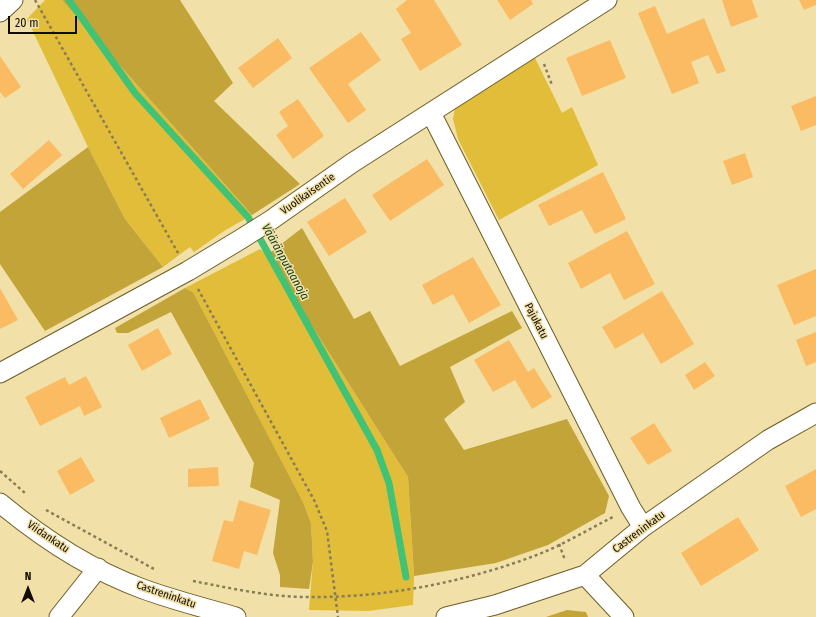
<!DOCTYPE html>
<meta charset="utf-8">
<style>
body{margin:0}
#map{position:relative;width:816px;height:617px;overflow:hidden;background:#f1e0a7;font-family:"Fira Sans Condensed",sans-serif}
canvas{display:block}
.north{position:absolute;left:8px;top:569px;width:40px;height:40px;-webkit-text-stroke:3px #f1e0a7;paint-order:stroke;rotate:0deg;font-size:11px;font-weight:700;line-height:16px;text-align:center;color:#110b00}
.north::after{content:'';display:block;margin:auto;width:14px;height:18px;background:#110b00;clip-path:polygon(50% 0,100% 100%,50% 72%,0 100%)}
.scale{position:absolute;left:8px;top:16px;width:69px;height:18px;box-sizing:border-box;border:2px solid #110b00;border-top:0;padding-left:5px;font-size:12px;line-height:14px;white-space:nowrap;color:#110b00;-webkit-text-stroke:3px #f1e0a7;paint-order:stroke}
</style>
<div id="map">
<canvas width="816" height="617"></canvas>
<div class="north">N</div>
<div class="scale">20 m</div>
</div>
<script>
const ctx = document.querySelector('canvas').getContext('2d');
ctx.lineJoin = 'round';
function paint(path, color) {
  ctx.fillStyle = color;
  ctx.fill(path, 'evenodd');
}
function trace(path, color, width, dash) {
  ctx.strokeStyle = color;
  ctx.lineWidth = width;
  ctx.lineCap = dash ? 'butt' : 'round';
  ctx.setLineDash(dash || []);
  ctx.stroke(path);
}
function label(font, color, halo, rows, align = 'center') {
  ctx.font = font + ' "Fira Sans Condensed",sans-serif';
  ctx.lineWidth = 3;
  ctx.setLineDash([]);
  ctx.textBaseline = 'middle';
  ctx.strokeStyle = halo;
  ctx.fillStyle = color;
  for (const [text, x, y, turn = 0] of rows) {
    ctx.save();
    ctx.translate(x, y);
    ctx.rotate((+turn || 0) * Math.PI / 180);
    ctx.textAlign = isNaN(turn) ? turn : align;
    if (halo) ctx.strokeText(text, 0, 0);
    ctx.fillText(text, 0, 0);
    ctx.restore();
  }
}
paint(new Path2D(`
 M 45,0 L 62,0 L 252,215 L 224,231 L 194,252 L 190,247 L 163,267 L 125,219 L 88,147 L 27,19 Z
 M 535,58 L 562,113 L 572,107 L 598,165 L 499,220 L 458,139 L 453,119 L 455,108 Z
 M 260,249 L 267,255 L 408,477 L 414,576 L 413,605 L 368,611 L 309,610 L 313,561 L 311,523 L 303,502 L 193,292 L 185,288 Z`), '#e1bd3a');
paint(new Path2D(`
 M 62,0 L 180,0 L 233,83 L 214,101 L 300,184 L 252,215 Z
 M 88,147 L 125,219 L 163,267 L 45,331 L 0,264 L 0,212 Z
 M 302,228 L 354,319 L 370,311 L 400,366 L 512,311 L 522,328 L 450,367 L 465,402 L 444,419 L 464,450 L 567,419 L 609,496 L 605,513 L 548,545 L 496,563 L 414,576 L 408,477 L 267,255 Z
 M 185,288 L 193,292 L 303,502 L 311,523 L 313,562 L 309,589 L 280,587 L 280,575 L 273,553 L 280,500 L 250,487 L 254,463 L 171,312 L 128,333 L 117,333 L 115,328 Z
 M 567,610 L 586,612 L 588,617 L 546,617 Z`), '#c2a439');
trace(new Path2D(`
 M 69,0 L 135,93 L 248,217 L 377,450 L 389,483 L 406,577`), '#41c275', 7);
paint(new Path2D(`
 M 407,0 L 434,0 L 462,45 L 420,71 L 401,39 L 411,33 L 396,9 Z
 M 497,0 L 531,0 L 533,4 L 510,20 Z
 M 722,0 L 752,0 L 758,17 L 731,27 Z
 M 799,0 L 816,0 L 816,5 L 804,10 Z
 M 655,6 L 667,34 L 704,18 L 726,71 L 717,74 L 708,55 L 691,62 L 699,83 L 672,94 L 638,13 Z
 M 361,32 L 381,60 L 348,84 L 366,110 L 348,123 L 309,68 Z
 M 278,38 L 292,58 L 253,88 L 238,68 Z
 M 610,40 L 626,78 L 582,96 L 566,58 Z
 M 0,56 L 21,87 L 5,98 L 0,92 Z
 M 816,96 L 816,125 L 801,131 L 791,106 Z
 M 298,99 L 324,136 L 293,159 L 276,135 L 288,126 L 279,112 Z
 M 49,140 L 62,155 L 23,189 L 10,174 Z
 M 745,153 L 753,177 L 732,185 L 723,161 Z
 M 427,159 L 444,185 L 390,221 L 372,195 Z
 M 603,172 L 626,219 L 595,234 L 582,210 L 549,226 L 538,205 Z
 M 345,198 L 367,232 L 329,256 L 307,222 Z
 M 627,231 L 655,284 L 624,300 L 610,273 L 581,289 L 568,263 Z
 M 473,257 L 501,305 L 469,323 L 453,294 L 433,305 L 422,285 Z
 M 816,269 L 816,316 L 794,325 L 777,285 Z
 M 0,288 L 18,320 L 0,329 Z
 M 662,291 L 694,344 L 661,364 L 643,333 L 615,349 L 602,327 Z
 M 158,328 L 172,354 L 142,371 L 128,345 Z
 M 816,332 L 816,362 L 806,366 L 796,340 Z
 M 509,340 L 528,372 L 534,368 L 552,397 L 532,409 L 515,380 L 493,392 L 474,360 Z
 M 705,362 L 715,376 L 694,390 L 685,375 Z
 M 86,376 L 102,407 L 84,416 L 80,406 L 40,426 L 25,397 L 65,377 L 69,385 Z
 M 200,399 L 210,419 L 169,438 L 160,418 Z
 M 654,423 L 672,451 L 648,465 L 630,438 Z
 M 81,457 L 95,481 L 70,495 L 57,471 Z
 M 218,467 L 219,486 L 188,487 L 188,469 Z
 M 816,469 L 816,509 L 801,517 L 785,486 Z
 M 239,500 L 271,510 L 257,555 L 244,551 L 239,569 L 212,561 L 224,520 L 233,522 Z
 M 738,517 L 759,550 L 701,586 L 681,553 Z`), '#fabb63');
const street = new Path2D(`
 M 0,12 L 13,0
 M 431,113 L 631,508 L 643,527
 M 0,373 L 188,271 L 241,239 L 271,220 L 352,163 L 607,0
 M 0,503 C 42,538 91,570 143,589 C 173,600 205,608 236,617
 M 585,575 L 624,617
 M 59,617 L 98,568
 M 446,617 L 495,605 L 585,575 L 643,527 L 768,440 L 816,413`);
trace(street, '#6c5d26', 21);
trace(new Path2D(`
 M 35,0 L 178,253
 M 544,64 L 552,85
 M 198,289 L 314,500 L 327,531 L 338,617
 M 0,471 L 25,493
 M 46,510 L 154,569
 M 559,544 L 565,560
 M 193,581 C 230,588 269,597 307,597 C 383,598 462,583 534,556 C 561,546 587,530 613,517`), '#887d59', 2.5, [3, 3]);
trace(street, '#fff', 19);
label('11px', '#110b00', '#f1e0a7', [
 ["Vuolikaisentie",308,194,-35],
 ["Pajukatu",536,321,63],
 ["Castreninkatu",639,532,-37],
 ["Viidankatu",48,537,34],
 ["Castreninkatu",166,595,19]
]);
label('italic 12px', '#0d4122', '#f1e0a7', [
 ["Vääränputaanoja",285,262,61]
]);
</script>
